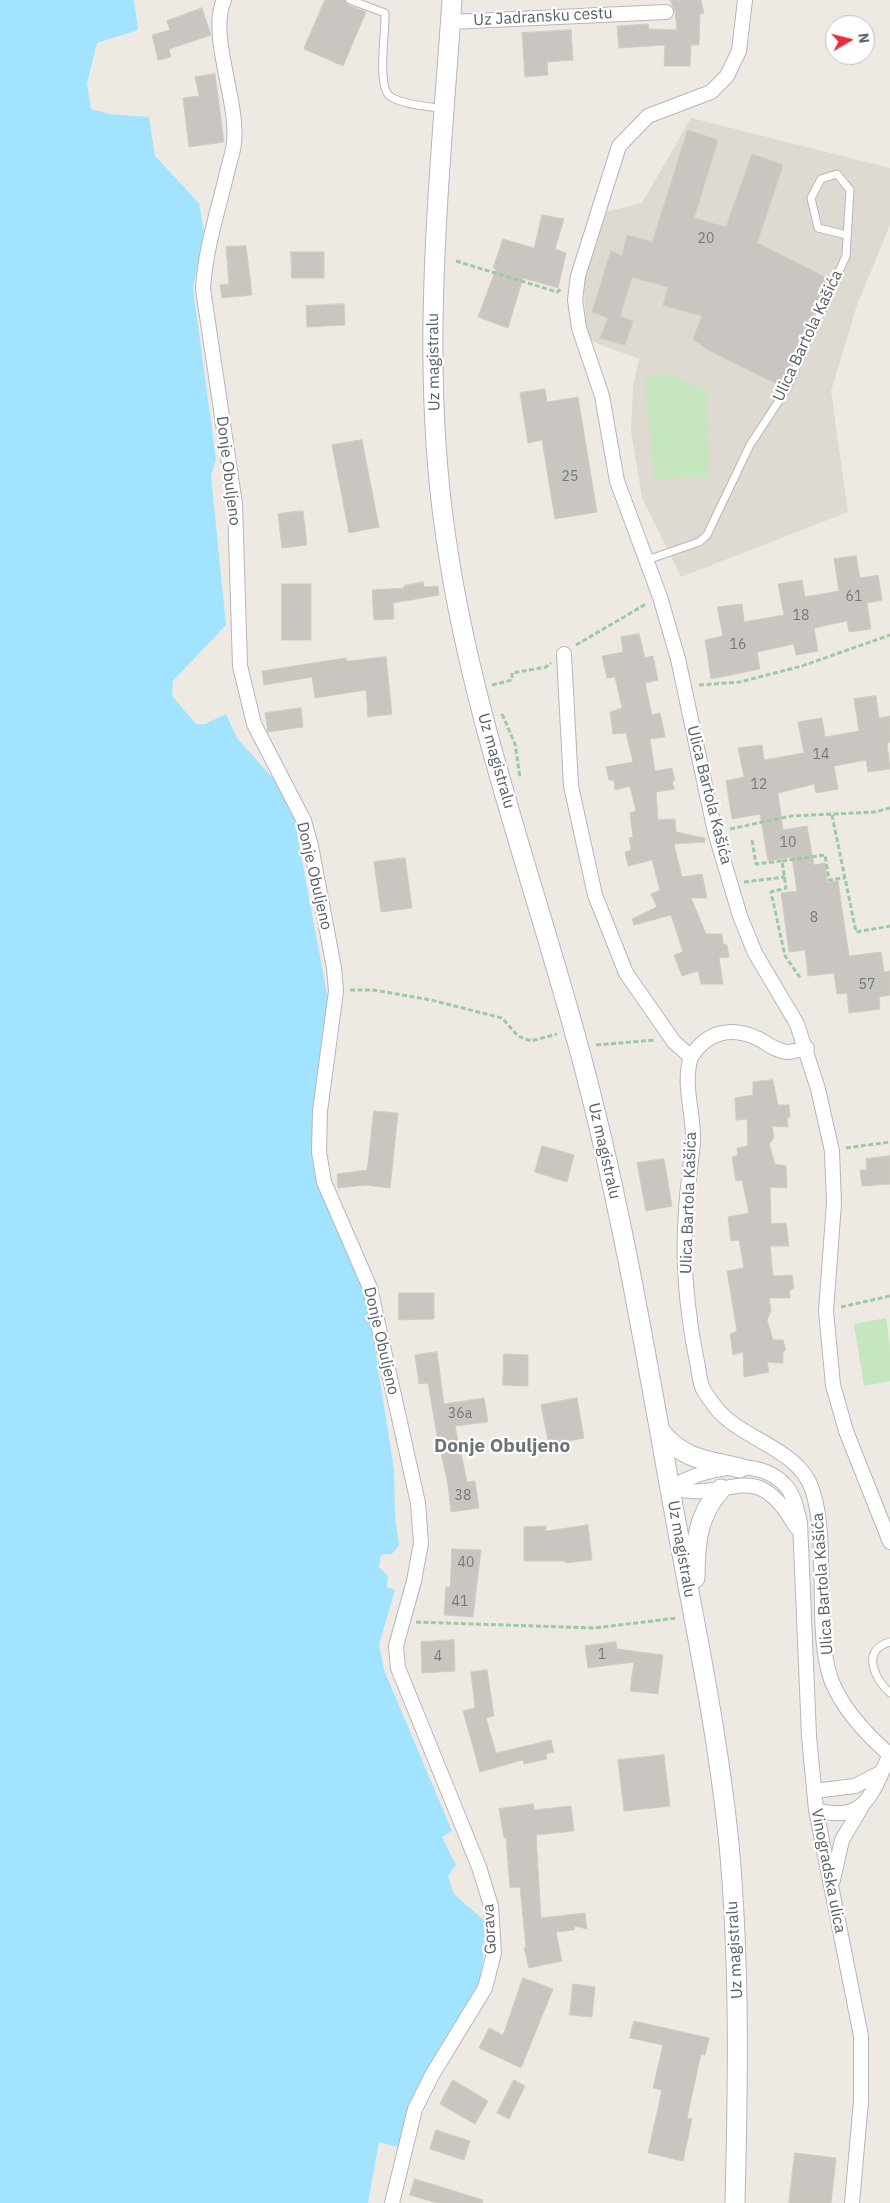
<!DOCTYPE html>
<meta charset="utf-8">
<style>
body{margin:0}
#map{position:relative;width:890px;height:2203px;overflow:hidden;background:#eeeae3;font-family:"IBM Plex Sans",sans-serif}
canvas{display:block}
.north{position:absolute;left:825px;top:15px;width:50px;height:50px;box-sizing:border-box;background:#fff;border:1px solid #bdbfc1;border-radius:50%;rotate:82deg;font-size:14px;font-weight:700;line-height:20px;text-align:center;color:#5b6064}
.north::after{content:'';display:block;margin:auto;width:18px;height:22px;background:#ea2d3a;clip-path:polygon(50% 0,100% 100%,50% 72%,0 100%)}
</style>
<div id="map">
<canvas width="890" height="2203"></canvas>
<div class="north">N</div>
</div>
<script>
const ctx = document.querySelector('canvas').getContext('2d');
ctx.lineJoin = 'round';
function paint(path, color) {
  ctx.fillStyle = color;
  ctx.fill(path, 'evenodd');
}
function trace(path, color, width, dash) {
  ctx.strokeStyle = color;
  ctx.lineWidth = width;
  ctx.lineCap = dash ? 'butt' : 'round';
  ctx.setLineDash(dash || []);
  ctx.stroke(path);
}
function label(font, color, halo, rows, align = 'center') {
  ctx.font = font + ' "IBM Plex Sans",sans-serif';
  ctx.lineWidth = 4.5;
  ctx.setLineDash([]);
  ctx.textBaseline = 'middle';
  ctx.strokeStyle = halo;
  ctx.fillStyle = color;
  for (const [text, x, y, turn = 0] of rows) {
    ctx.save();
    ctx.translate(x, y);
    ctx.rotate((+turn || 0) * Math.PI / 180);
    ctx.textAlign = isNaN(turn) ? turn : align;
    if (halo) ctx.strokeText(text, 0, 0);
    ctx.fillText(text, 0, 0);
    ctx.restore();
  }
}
paint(new Path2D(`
 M 691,118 L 890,168 L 890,225 L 857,305 L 831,391 L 848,512 L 681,577 L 642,498 L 631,432 L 633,387 L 639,359 L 591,341 L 587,334 L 583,281 L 605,212 L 642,203 Z`), '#ded9d1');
paint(new Path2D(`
 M 667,374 L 706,389 L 710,477 L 654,479 L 645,378 Z
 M 886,1318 L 890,1346 L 890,1381 L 864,1386 L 854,1324 Z`), '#c5e6bf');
paint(new Path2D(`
 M 0,0 L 134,0 L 138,30 L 97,43 L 87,83 L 91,109 L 109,114 L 149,117 L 155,156 L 199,203 L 204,232 L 193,288 L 216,459 L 211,476 L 226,625 L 173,681 L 172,696 L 196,724 L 205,724 L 226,714 L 237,738 L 279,785 L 294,817 L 330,1010 L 313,1151 L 366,1292 L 394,1469 L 395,1517 L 399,1545 L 392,1554 L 381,1555 L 379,1567 L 388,1576 L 387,1587 L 395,1590 L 379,1645 L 384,1670 L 452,1831 L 442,1837 L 456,1865 L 448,1876 L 454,1894 L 486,1922 L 480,1995 L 409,2113 L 398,2147 L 379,2142 L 368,2203 L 0,2203 Z`), '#a2e4ff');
const building = new Path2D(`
 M 325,0 L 345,0 L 348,5 L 366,12 L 343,66 L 304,49 Z
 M 670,0 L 701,0 L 704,13 L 700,14 L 699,45 L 691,45 L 690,66 L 664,66 L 665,45 L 619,48 L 617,26 L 648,24 L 649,29 L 677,30 L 675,11 Z
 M 202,8 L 211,35 L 169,49 L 171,57 L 158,60 L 152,35 L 170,30 L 167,21 Z
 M 571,30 L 573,60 L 547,62 L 548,75 L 525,77 L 522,33 Z
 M 215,74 L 224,142 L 189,147 L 183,98 L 199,96 L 195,77 Z
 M 688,130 L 718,140 L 694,218 L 726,227 L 752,154 L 783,165 L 757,243 L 829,279 L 781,386 L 710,351 L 693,339 L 702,316 L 663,305 L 668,287 L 632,277 L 620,316 L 633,321 L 625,345 L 600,338 L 608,318 L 592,312 L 611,251 L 622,256 L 627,235 L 652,242 Z
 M 542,215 L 564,219 L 555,249 L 566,253 L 558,288 L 523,278 L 508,328 L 478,317 L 496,269 L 493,268 L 503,239 L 534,248 Z
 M 246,246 L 252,295 L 222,298 L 220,285 L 229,284 L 226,247 Z
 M 291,252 L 324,252 L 324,278 L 292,278 Z
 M 344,304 L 345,325 L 307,327 L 306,306 Z
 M 545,389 L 547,402 L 578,397 L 597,512 L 555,519 L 542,440 L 528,443 L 520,393 Z
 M 362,440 L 379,527 L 349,533 L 332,445 Z
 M 303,511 L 307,545 L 282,548 L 278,514 Z
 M 856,556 L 860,578 L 878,575 L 882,600 L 867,603 L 871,629 L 849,632 L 847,621 L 814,628 L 818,651 L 796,655 L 794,644 L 757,652 L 760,669 L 711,679 L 705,640 L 723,636 L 717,607 L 742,604 L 744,622 L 784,615 L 778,584 L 802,580 L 805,597 L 839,591 L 834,559 Z
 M 423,582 L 424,587 L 438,586 L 439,595 L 393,603 L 394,619 L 374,620 L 372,590 L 404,588 L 404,586 Z
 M 282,584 L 311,584 L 311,640 L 282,640 Z
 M 639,634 L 645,658 L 653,656 L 658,680 L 645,683 L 652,715 L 660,713 L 665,737 L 650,739 L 655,771 L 672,768 L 675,780 L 672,783 L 675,789 L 656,792 L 658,820 L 675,819 L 676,832 L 705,838 L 705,842 L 674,844 L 682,877 L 702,874 L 707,898 L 691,898 L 706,934 L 722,934 L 723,944 L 727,945 L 729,957 L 719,958 L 723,984 L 701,984 L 698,971 L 682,976 L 674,955 L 683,952 L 671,915 L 634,925 L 632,919 L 657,907 L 651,894 L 660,890 L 652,860 L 628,866 L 625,852 L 631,850 L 629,838 L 633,837 L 630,813 L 636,811 L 630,786 L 615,790 L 614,780 L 609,780 L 606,767 L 633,762 L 626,733 L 613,734 L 610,712 L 622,708 L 615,677 L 607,678 L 602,656 L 623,652 L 621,637 Z
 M 386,657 L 392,714 L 368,717 L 366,690 L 315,698 L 312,677 L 264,685 L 262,671 L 346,658 L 347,661 Z
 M 876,696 L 879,718 L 890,716 L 890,742 L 887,743 L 890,769 L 868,772 L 866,760 L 834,766 L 838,789 L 816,793 L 814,784 L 778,793 L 783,830 L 807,826 L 814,865 L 825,863 L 827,882 L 838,881 L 849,956 L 881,952 L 884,972 L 890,971 L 890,995 L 879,997 L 880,1009 L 849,1013 L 847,993 L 837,994 L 834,973 L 808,976 L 805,950 L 789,952 L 781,893 L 797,891 L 792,857 L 768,861 L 760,814 L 732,819 L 726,781 L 744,777 L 738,748 L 762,745 L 764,760 L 804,753 L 798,722 L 822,718 L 825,737 L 859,731 L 854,699 Z
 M 301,708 L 303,727 L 268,732 L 265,713 Z
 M 405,858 L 412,908 L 381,912 L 374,862 Z
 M 773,1080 L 778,1105 L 789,1105 L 790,1117 L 787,1118 L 788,1127 L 772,1126 L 774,1138 L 769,1144 L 775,1164 L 786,1166 L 787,1188 L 770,1187 L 771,1224 L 786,1223 L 789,1246 L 770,1246 L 773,1276 L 792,1275 L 794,1288 L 789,1291 L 790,1298 L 769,1298 L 771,1311 L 767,1320 L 773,1340 L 783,1340 L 786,1350 L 783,1352 L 783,1363 L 767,1362 L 769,1372 L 744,1377 L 743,1352 L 733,1355 L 730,1334 L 737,1331 L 727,1271 L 744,1268 L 739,1240 L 731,1241 L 728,1217 L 749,1213 L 742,1180 L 736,1181 L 732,1157 L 738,1155 L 737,1148 L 748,1146 L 747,1119 L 736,1120 L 735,1098 L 753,1095 L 753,1082 Z
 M 374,1111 L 398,1113 L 390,1188 L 366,1185 L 338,1188 L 337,1174 L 367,1170 Z
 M 542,1146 L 574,1155 L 567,1182 L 535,1172 Z
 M 890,1156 L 890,1184 L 862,1186 L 860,1170 L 867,1170 L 866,1159 Z
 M 664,1159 L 672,1206 L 646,1211 L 637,1163 Z
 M 399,1293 L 434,1293 L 434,1319 L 399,1320 Z
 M 437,1352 L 444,1404 L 484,1398 L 488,1422 L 455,1426 L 467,1482 L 475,1481 L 479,1508 L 451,1512 L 448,1485 L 436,1430 L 428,1383 L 419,1384 L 415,1355 Z
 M 504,1354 L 528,1355 L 528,1386 L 503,1385 Z
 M 577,1398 L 584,1438 L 549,1445 L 541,1405 Z
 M 588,1525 L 592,1560 L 565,1563 L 565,1561 L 524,1561 L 524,1527 L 546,1526 L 546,1531 Z
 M 452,1549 L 481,1550 L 473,1617 L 444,1615 L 446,1587 L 450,1587 Z
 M 454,1640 L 455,1671 L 422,1673 L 421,1642 Z
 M 616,1642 L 617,1649 L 663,1655 L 658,1694 L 630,1691 L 634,1662 L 588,1668 L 585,1646 Z
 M 487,1670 L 494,1716 L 486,1718 L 496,1753 L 551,1740 L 554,1752 L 546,1754 L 547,1759 L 524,1764 L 523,1760 L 480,1772 L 463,1711 L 475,1708 L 471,1672 Z
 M 664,1755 L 670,1806 L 624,1811 L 618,1760 Z
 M 533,1804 L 534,1810 L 571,1806 L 574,1831 L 536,1835 L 541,1918 L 585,1913 L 587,1929 L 575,1926 L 574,1930 L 556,1932 L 562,1961 L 529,1968 L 524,1948 L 526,1948 L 520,1887 L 510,1888 L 506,1838 L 504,1838 L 499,1809 Z
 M 523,1978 L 553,1989 L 521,2068 L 479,2048 L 489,2028 L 503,2035 Z
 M 573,1984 L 595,1987 L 592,2017 L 570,2015 Z
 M 634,2021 L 709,2038 L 705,2055 L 701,2054 L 687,2118 L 692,2119 L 683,2161 L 648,2153 L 662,2090 L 653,2088 L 663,2045 L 630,2038 Z
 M 453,2080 L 488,2101 L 475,2124 L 440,2104 Z
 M 514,2080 L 525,2086 L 509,2119 L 497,2113 Z
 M 436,2130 L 470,2141 L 464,2160 L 430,2149 Z
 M 795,2153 L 836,2158 L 831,2203 L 789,2203 Z
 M 415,2179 L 483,2200 L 482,2203 L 437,2203 L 410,2195 Z`);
paint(building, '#c9c5c0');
trace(building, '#d3cbc1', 1);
const lane = new Path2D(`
 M 350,0 L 385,13 C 386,30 376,88 391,97 C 405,105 427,106 444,109
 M 647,560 L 699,542 L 707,535 L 750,445 L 786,390 L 846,256 L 850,190 L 837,174 L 821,179 L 811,198 L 818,228 L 847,235
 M 890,1642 C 860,1650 875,1679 890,1693`);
const street = new Path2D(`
 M 224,0 C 208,35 239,102 234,143 C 233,154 228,166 226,177 C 217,214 205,251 203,289 L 235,504 L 240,666 L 254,724 L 304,821 L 311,846 L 334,968 L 336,991 L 320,1111 L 319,1152 L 324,1182 L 370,1288 L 418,1503 L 421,1543 L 414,1581 L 396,1646 L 398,1668 L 479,1867 L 491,1906 L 494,1953 L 485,1988 L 432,2075 L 415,2109 L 392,2203
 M 745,0 L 739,51 L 727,76 L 711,92 L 648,116 L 619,146 L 578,276 L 575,300 L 579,328 L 602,396 L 617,481 L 660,597 L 678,659 L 715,832 L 740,916 L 755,953 L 797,1024 L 818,1089 L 832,1151 L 834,1203 L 826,1311 L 833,1385 L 846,1431 L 890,1542
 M 450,22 L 666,12
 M 564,654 L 571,786 L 595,895 L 626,973 L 674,1042 L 691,1057 C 707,1031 732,1026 759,1039 C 768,1044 776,1051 787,1052 C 793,1052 801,1049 807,1048
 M 691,1057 C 682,1085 694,1112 693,1141 C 691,1165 687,1188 686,1211 C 682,1261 687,1313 697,1362 C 699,1370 699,1381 703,1389 C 706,1395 712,1402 716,1408 C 742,1440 798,1448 812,1489 C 820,1513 821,1538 821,1562 C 823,1598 819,1649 832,1682 C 844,1711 867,1735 890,1755
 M 670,1488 C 702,1469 757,1454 786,1486 C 794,1495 797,1510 800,1522 L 809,1736 L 816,1810 L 861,2036 L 861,2101 L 852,2203
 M 670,1488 C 732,1504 754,1453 796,1527
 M 814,1791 L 855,1786 L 880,1773
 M 816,1810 C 866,1824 872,1793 890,1754
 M 833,1880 L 842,1840 L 861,1808`);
const secondary = new Path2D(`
 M 452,0 C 440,179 419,359 446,538 C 472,720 539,894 585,1071 C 621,1208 645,1349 670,1489 C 691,1607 717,1724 729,1844 C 740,1963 738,2083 735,2203
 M 660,1431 C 683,1460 706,1460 740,1468
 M 695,1578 C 695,1545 697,1515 721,1489`);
trace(lane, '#b4b7ba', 9);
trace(street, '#b4b7ba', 16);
trace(secondary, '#b2b7bb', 21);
trace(new Path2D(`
 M 456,261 L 557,292 L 561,289
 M 576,645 L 646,604
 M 492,685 L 512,680 L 512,673 L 546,667 L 551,663
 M 699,685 L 740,682 L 802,666 L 890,635
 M 502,714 L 515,744 L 520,777
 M 832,815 L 856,932 L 890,926
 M 730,829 L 791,816 L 875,812 L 890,808
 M 752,840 L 756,864 L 782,861 L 786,888 L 771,892 L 785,956 L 801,979
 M 782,861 L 825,855 L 829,880 L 845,878
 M 744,882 L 785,877
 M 350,990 L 374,990 L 431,1000 L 502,1018 L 518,1036 L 531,1041 L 557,1034
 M 596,1045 L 655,1040
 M 846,1148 L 890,1142
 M 841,1307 L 890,1296
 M 416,1622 L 594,1628 L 677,1618`), '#9bcca1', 3, [5, 2.5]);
trace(lane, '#fff', 7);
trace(street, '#fff', 14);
trace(secondary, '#fff', 19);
label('14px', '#76797b', null, [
 ["20",706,239],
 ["25",570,477],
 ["61",854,597],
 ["18",801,616],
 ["16",738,645],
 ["14",821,755],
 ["12",759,785],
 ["10",788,843],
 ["8",814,918],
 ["57",867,985],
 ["36a",460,1414],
 ["38",463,1496],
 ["40",466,1563],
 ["41",460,1602],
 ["1",602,1655],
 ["4",438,1657]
]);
label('16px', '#5b6064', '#fff', [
 ["Uz Jadransku cestu",543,17,-3],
 ["Ulica Bartola Kašića",808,336,-65],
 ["Uz magistralu",434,362,-91],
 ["Donje Obuljeno",228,471,83],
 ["Uz magistralu",496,761,74],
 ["Ulica Bartola Kašića",709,795,76],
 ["Donje Obuljeno",314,876,77],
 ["Uz magistralu",604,1151,77],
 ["Ulica Bartola Kašića",689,1203,-88],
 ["Donje Obuljeno",381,1341,77],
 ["Uz magistralu",681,1549,80],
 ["Ulica Bartola Kašića",823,1584,-94],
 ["Vinogradska ulica",828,1871,79],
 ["Gorava",490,1929,-93],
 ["Uz magistralu",735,1950,-93]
]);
label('bold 19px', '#6c7376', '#fff', [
 ["Donje Obuljeno",502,1447]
]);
</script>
